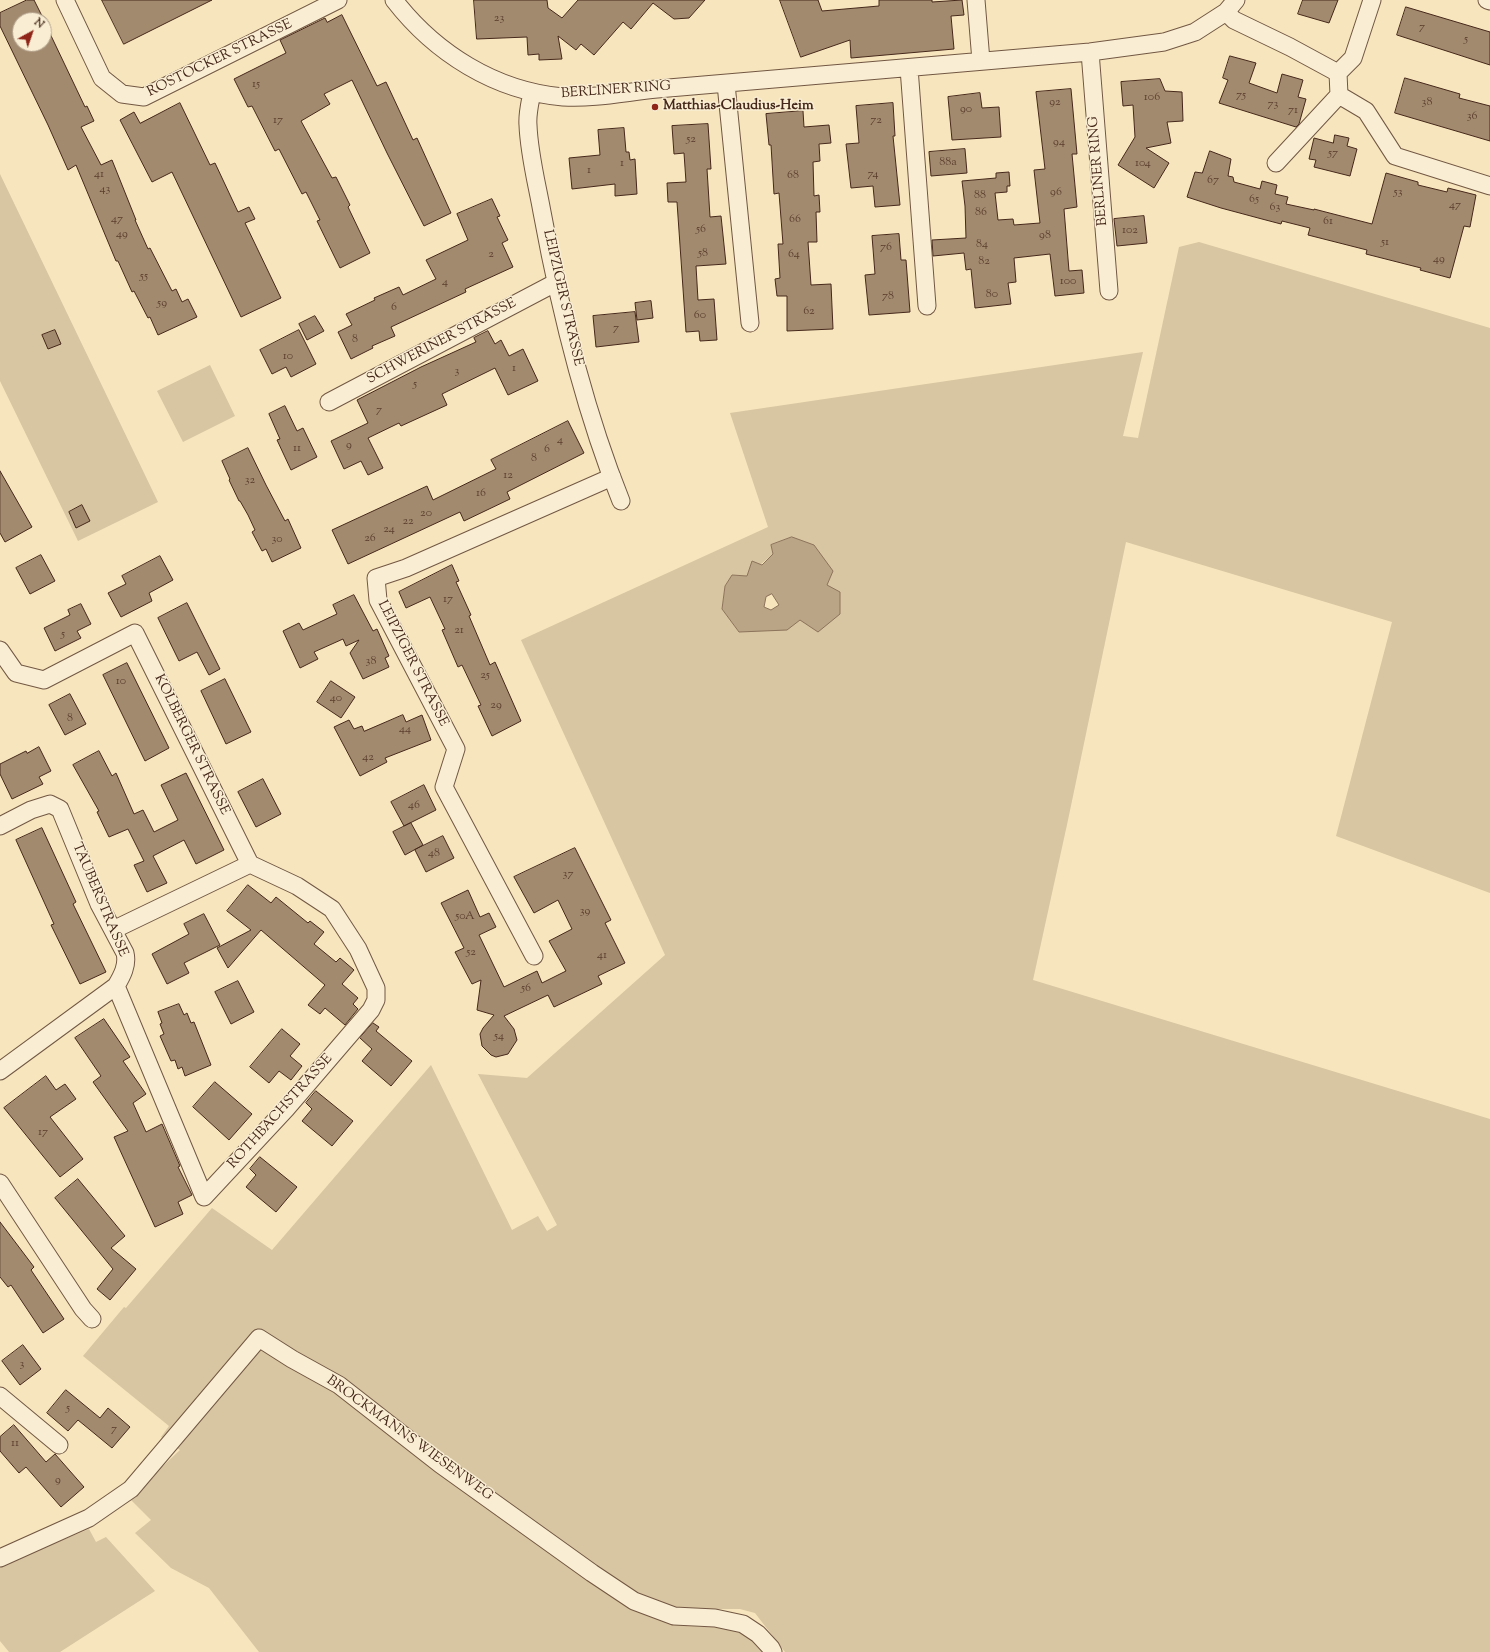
<!DOCTYPE html>
<style>
body{margin:0}
#map{position:relative;width:1490px;height:1652px;overflow:hidden;background:#f6e5bd;font-family:"Sorts Mill Goudy",serif}
canvas{display:block}
.north{position:absolute;left:12px;top:12px;width:40px;height:40px;box-sizing:border-box;background:#f9eed4;border:1px solid #b19f8a;border-radius:50%;rotate:40deg;font-size:11px;font-weight:700;line-height:16px;text-align:center;color:#46281a}
.north::after{content:'';display:block;margin:auto;width:14px;height:18px;background:#8f2418;clip-path:polygon(50% 0,100% 100%,50% 72%,0 100%)}
</style>
<div id="map">
<canvas width="1490" height="1652"></canvas>
<div class="north">N</div>
</div>
<script>
const ctx = document.querySelector('canvas').getContext('2d');
ctx.lineJoin = 'round';
function paint(path, color) {
  ctx.fillStyle = color;
  ctx.fill(path, 'evenodd');
}
function trace(path, color, width, dash) {
  ctx.strokeStyle = color;
  ctx.lineWidth = width;
  ctx.lineCap = dash ? 'butt' : 'round';
  ctx.setLineDash(dash || []);
  ctx.stroke(path);
}
function label(font, color, halo, rows, align = 'center') {
  ctx.font = font + ' "Sorts Mill Goudy",serif';
  ctx.lineWidth = 3;
  ctx.setLineDash([]);
  ctx.textBaseline = 'middle';
  ctx.strokeStyle = halo;
  ctx.fillStyle = color;
  for (const [text, x, y, turn = 0] of rows) {
    ctx.save();
    ctx.translate(x, y);
    ctx.rotate((+turn || 0) * Math.PI / 180);
    ctx.textAlign = isNaN(turn) ? turn : align;
    if (halo) ctx.strokeText(text, 0, 0);
    ctx.fillText(text, 0, 0);
    ctx.restore();
  }
}
paint(new Path2D(`
 M 0,174 L 158,502 L 78,541 L 0,381 Z
 M 1199,242 L 1490,328 L 1490,893 L 1336,836 L 1392,622 L 1126,542 L 1068,820 L 1033,980 L 1490,1119 L 1490,1652 L 785,1652 L 755,1613 L 740,1609 L 673,1609 L 686,1626 L 738,1628 L 764,1652 L 259,1652 L 209,1588 L 171,1568 L 135,1533 L 151,1520 L 129,1498 L 180,1450 L 161,1437 L 169,1426 L 83,1356 L 124,1307 L 126,1308 L 212,1208 L 272,1250 L 431,1065 L 512,1230 L 538,1216 L 547,1231 L 557,1225 L 478,1074 L 527,1078 L 665,955 L 521,640 L 768,527 L 730,413 L 1143,352 L 1123,436 L 1138,438 L 1179,247 ZM 771,544 L 827,585 L 739,632 L 722,609 L 725,586 L 732,575 L 747,576 L 773,554 Z
 M 210,365 L 235,416 L 183,442 L 157,391 Z
 M 89,1529 L 96,1542 L 106,1537 L 155,1591 L 60,1652 L 9,1652 L 0,1641 L 0,1566 Z`), '#d8c5a1');
const water = new Path2D(`
 M 792,537 L 814,545 L 833,571 L 827,585 L 840,592 L 840,614 L 818,632 L 800,620 L 787,630 L 739,632 L 722,609 L 725,586 L 732,575 L 747,576 L 752,561 L 762,565 L 773,554 L 771,545 ZM 772,594 L 779,605 L 771,610 L 764,607 L 766,597 Z`);
paint(water, '#baa586');
trace(water, '#8c735b', 1);
const building = new Path2D(`
 M 27,0 L 34,0 L 44,20 L 20,20 L 20,44 L 44,44 L 44,21 L 85,107 L 87,106 L 94,121 L 81,127 L 101,165 L 112,160 L 136,220 L 135,220 L 148,249 L 150,248 L 172,291 L 176,289 L 182,302 L 188,299 L 197,317 L 158,335 L 150,317 L 148,318 L 134,291 L 132,292 L 118,261 L 116,261 L 76,165 L 68,170 L 48,125 L 0,26 L 0,13 Z
 M 102,0 L 212,0 L 124,44 Z
 M 474,0 L 547,0 L 548,8 L 562,18 L 578,0 L 705,0 L 689,18 L 674,19 L 653,3 L 631,29 L 623,22 L 594,55 L 581,44 L 576,50 L 558,36 L 562,59 L 539,60 L 539,54 L 528,55 L 527,37 L 477,39 Z
 M 780,0 L 818,0 L 822,11 L 879,6 L 879,0 L 932,0 L 932,2 L 962,0 L 964,15 L 951,16 L 954,49 L 851,58 L 850,40 L 801,57 Z
 M 1303,0 L 1338,0 L 1329,23 L 1298,14 Z
 M 1406,7 L 1490,32 L 1490,65 L 1397,35 Z
 M 342,15 L 377,86 L 386,82 L 413,140 L 417,138 L 451,213 L 424,226 L 387,153 L 352,80 L 324,94 L 330,104 L 301,121 L 332,178 L 336,177 L 350,205 L 348,207 L 370,253 L 340,268 L 317,221 L 320,220 L 306,192 L 302,194 L 279,149 L 275,151 L 252,106 L 248,107 L 234,79 L 286,53 L 280,40 L 325,18 L 327,22 Z
 M 1230,56 L 1256,63 L 1249,83 L 1277,93 L 1282,74 L 1303,80 L 1298,97 L 1306,99 L 1299,124 L 1296,127 L 1219,103 L 1228,80 L 1223,78 Z
 M 1405,78 L 1460,94 L 1459,98 L 1490,106 L 1490,141 L 1395,113 Z
 M 1160,79 L 1165,91 L 1182,92 L 1183,121 L 1167,122 L 1171,143 L 1146,148 L 1169,163 L 1154,188 L 1118,165 L 1135,137 L 1133,105 L 1123,106 L 1121,82 Z
 M 1071,89 L 1077,154 L 1072,154 L 1077,207 L 1064,209 L 1069,271 L 1082,270 L 1084,293 L 1055,296 L 1050,254 L 1014,258 L 1016,282 L 1008,283 L 1011,304 L 975,308 L 971,269 L 966,270 L 964,253 L 933,256 L 932,240 L 966,238 L 965,206 L 962,181 L 996,178 L 996,173 L 1009,172 L 1010,186 L 1007,186 L 1007,192 L 995,193 L 998,220 L 1013,219 L 1014,225 L 1040,223 L 1034,170 L 1045,169 L 1036,92 Z
 M 980,93 L 982,108 L 999,107 L 1001,137 L 952,140 L 948,97 Z
 M 180,103 L 210,165 L 215,163 L 238,212 L 249,207 L 255,219 L 245,223 L 281,298 L 241,317 L 172,172 L 152,182 L 120,120 L 134,112 L 140,123 Z
 M 893,103 L 895,136 L 893,136 L 900,205 L 875,207 L 873,186 L 851,188 L 846,144 L 859,143 L 856,106 Z
 M 803,111 L 804,127 L 829,125 L 831,143 L 819,144 L 820,161 L 813,162 L 814,196 L 819,195 L 820,212 L 816,212 L 817,242 L 808,242 L 811,285 L 831,284 L 833,329 L 787,331 L 787,296 L 777,296 L 775,279 L 780,278 L 778,244 L 783,244 L 779,193 L 774,194 L 771,145 L 769,145 L 766,114 Z
 M 708,124 L 711,169 L 707,169 L 710,217 L 721,216 L 726,264 L 696,266 L 698,300 L 714,299 L 717,340 L 700,341 L 699,331 L 686,332 L 677,202 L 668,202 L 667,183 L 686,182 L 684,153 L 674,154 L 672,126 Z
 M 624,128 L 626,152 L 629,152 L 630,160 L 635,159 L 637,194 L 615,196 L 615,184 L 572,189 L 569,158 L 600,155 L 598,130 Z
 M 1335,135 L 1349,138 L 1347,146 L 1357,149 L 1350,176 L 1314,167 L 1316,160 L 1309,159 L 1314,138 L 1333,143 Z
 M 965,149 L 967,173 L 931,176 L 929,152 Z
 M 1210,151 L 1231,159 L 1228,176 L 1233,177 L 1234,182 L 1260,189 L 1262,181 L 1277,185 L 1275,194 L 1288,197 L 1286,204 L 1314,210 L 1314,209 L 1372,224 L 1386,173 L 1418,182 L 1418,185 L 1447,192 L 1448,188 L 1476,195 L 1470,227 L 1464,226 L 1450,278 L 1420,270 L 1421,268 L 1366,254 L 1367,250 L 1308,235 L 1310,228 L 1282,221 L 1281,224 L 1262,219 L 1221,208 L 1187,197 L 1195,172 L 1202,173 Z
 M 492,199 L 500,216 L 497,217 L 508,240 L 502,243 L 513,267 L 465,289 L 466,292 L 391,327 L 395,336 L 372,346 L 373,348 L 351,359 L 338,332 L 352,325 L 346,314 L 375,300 L 374,298 L 399,287 L 403,295 L 436,279 L 426,260 L 468,240 L 457,214 Z
 M 1144,216 L 1147,243 L 1117,246 L 1114,219 Z
 M 899,234 L 901,260 L 906,260 L 910,312 L 869,315 L 865,275 L 875,274 L 872,236 Z
 M 651,301 L 653,318 L 637,320 L 635,303 Z
 M 635,312 L 639,342 L 596,347 L 593,316 Z
 M 315,316 L 324,331 L 307,340 L 299,324 Z
 M 55,330 L 61,344 L 48,349 L 42,335 Z
 M 299,330 L 316,364 L 291,377 L 286,367 L 272,374 L 260,350 Z
 M 488,331 L 495,344 L 501,340 L 509,356 L 523,349 L 538,381 L 508,395 L 495,368 L 442,394 L 447,405 L 401,426 L 399,423 L 368,438 L 383,468 L 368,475 L 361,461 L 344,469 L 331,441 L 368,423 L 357,400 L 421,367 L 476,342 L 474,338 Z
 M 285,406 L 297,431 L 303,428 L 317,457 L 291,470 L 277,440 L 280,439 L 269,414 Z
 M 568,421 L 584,453 L 507,492 L 510,499 L 464,521 L 460,512 L 348,564 L 332,530 L 427,486 L 433,500 L 496,469 L 491,460 Z
 M 248,448 L 266,485 L 285,521 L 288,519 L 301,548 L 272,562 L 266,549 L 262,551 L 252,532 L 255,530 L 248,515 L 240,501 L 239,501 L 229,480 L 230,479 L 222,461 Z
 M 0,471 L 32,527 L 5,542 L 0,533 Z
 M 82,505 L 90,521 L 76,528 L 69,512 Z
 M 41,555 L 55,581 L 30,594 L 16,568 Z
 M 160,556 L 173,580 L 149,593 L 152,601 L 121,617 L 108,593 L 126,584 L 122,576 Z
 M 452,565 L 459,581 L 456,582 L 471,615 L 469,616 L 490,665 L 495,662 L 521,721 L 492,736 L 478,706 L 481,705 L 462,665 L 458,667 L 442,630 L 445,629 L 430,597 L 406,608 L 399,592 Z
 M 354,595 L 373,631 L 377,629 L 389,656 L 385,658 L 389,667 L 363,679 L 350,653 L 359,640 L 346,646 L 343,639 L 314,652 L 318,659 L 300,668 L 283,631 L 299,623 L 303,630 L 337,614 L 333,605 Z
 M 187,603 L 220,669 L 209,675 L 197,652 L 179,661 L 158,618 Z
 M 81,604 L 91,624 L 77,631 L 81,638 L 55,651 L 44,628 L 70,615 L 68,610 Z
 M 127,663 L 169,748 L 145,761 L 103,675 Z
 M 225,679 L 251,732 L 226,744 L 201,691 Z
 M 331,681 L 355,697 L 341,718 L 317,702 Z
 M 70,694 L 86,724 L 65,735 L 49,705 Z
 M 403,715 L 406,722 L 422,715 L 431,740 L 385,758 L 387,762 L 360,776 L 334,727 L 349,720 L 354,729 L 362,726 L 364,731 Z
 M 39,747 L 51,771 L 39,777 L 43,784 L 12,799 L 0,774 L 0,764 L 26,751 L 27,753 Z
 M 99,751 L 112,776 L 116,773 L 134,814 L 143,810 L 154,832 L 178,820 L 161,785 L 186,773 L 224,850 L 196,864 L 184,840 L 153,856 L 167,883 L 147,892 L 134,865 L 144,861 L 128,829 L 109,837 L 97,812 L 99,811 L 73,765 Z
 M 263,779 L 281,814 L 256,827 L 238,792 Z
 M 424,785 L 436,810 L 404,826 L 391,802 Z
 M 411,823 L 423,845 L 405,855 L 393,832 Z
 M 42,828 L 76,902 L 73,904 L 106,972 L 80,984 L 51,925 L 54,924 L 16,840 Z
 M 443,836 L 454,858 L 426,872 L 415,850 Z
 M 575,848 L 611,920 L 605,923 L 625,963 L 598,976 L 602,984 L 554,1007 L 548,995 L 504,1016 L 514,1029 L 517,1040 L 508,1054 L 496,1057 L 491,1055 L 482,1046 L 480,1034 L 483,1028 L 494,1015 L 477,1010 L 481,980 L 472,984 L 455,952 L 464,948 L 441,903 L 468,890 L 480,917 L 489,913 L 496,927 L 479,935 L 504,987 L 537,971 L 542,983 L 566,971 L 549,941 L 572,929 L 558,900 L 534,913 L 514,877 Z
 M 248,885 L 271,903 L 276,897 L 308,923 L 310,921 L 324,932 L 314,944 L 336,962 L 340,958 L 354,970 L 342,984 L 358,998 L 353,1004 L 358,1009 L 345,1025 L 325,1008 L 320,1014 L 308,1005 L 325,985 L 261,930 L 228,968 L 217,948 L 251,930 L 227,911 Z
 M 204,914 L 220,945 L 184,963 L 189,973 L 167,984 L 152,954 L 189,934 L 184,924 Z
 M 238,981 L 254,1012 L 231,1024 L 215,992 Z
 M 179,1004 L 184,1015 L 187,1013 L 191,1023 L 194,1022 L 211,1065 L 185,1076 L 182,1067 L 178,1069 L 175,1060 L 171,1061 L 160,1036 L 164,1034 L 160,1024 L 162,1023 L 158,1012 Z
 M 104,1019 L 130,1057 L 123,1061 L 146,1094 L 133,1103 L 146,1132 L 162,1124 L 180,1166 L 178,1167 L 192,1195 L 178,1202 L 183,1214 L 155,1227 L 114,1137 L 128,1131 L 93,1082 L 101,1076 L 75,1038 Z
 M 373,1023 L 379,1027 L 376,1031 L 412,1061 L 391,1086 L 362,1061 L 372,1049 L 360,1038 Z
 M 282,1029 L 300,1044 L 290,1056 L 302,1066 L 291,1080 L 279,1071 L 269,1083 L 250,1067 Z
 M 46,1076 L 56,1090 L 65,1084 L 76,1099 L 50,1117 L 83,1159 L 60,1177 L 4,1108 Z
 M 215,1082 L 252,1114 L 229,1140 L 193,1107 Z
 M 316,1091 L 353,1121 L 332,1146 L 302,1121 L 312,1109 L 306,1103 Z
 M 260,1157 L 297,1187 L 276,1212 L 246,1187 L 256,1175 L 250,1169 Z
 M 78,1179 L 125,1236 L 111,1248 L 136,1269 L 110,1300 L 97,1289 L 113,1269 L 55,1198 Z
 M 0,1222 L 34,1267 L 31,1270 L 64,1319 L 43,1333 L 11,1285 L 8,1287 L 0,1277 Z
 M 23,1345 L 41,1369 L 20,1385 L 2,1361 Z
 M 66,1390 L 100,1418 L 108,1408 L 130,1427 L 112,1448 L 78,1420 L 68,1431 L 47,1413 Z
 M 14,1425 L 46,1462 L 55,1454 L 84,1487 L 61,1507 L 26,1467 L 19,1473 L 0,1451 L 0,1437 Z`);
paint(building, '#a28a6f');
trace(building, '#46281a', 1);
const minor = new Path2D(`
 M 65,0 L 102,78 L 122,94 L 144,97 L 338,0
 M 394,0 C 435,53 495,91 563,97 C 594,99 626,92 657,89 L 1090,52 L 1164,42 L 1195,32 L 1226,12 L 1236,0
 M 976,0 L 981,61
 M 1487,0 L 1490,1
 M 1226,12 L 1234,20 L 1290,47 L 1338,73 L 1339,95 L 1366,111 L 1395,156 L 1490,186
 M 1090,52 L 1109,291
 M 909,68 L 927,306
 M 1338,73 L 1353,58 L 1372,0
 M 726,84 L 750,323
 M 532,92 C 530,103 527,114 528,125 C 529,154 537,184 542,212 C 560,310 584,409 621,501
 M 1276,163 L 1339,95
 M 329,402 L 555,283
 M 0,650 L 16,673 L 44,680 L 135,633 L 250,864 L 113,930
 M 0,826 L 31,810 L 50,804 L 60,809 L 99,904 L 125,953 C 128,965 122,976 116,986 L 0,1071
 M 534,956 L 444,787 L 456,749 L 378,600 L 376,578 L 406,568 L 612,477
 M 116,986 L 204,1197 L 286,1109 L 371,1010 L 376,1000 L 376,988 L 358,949 L 332,909 L 297,886 L 250,864
 M 0,1183 L 83,1309 L 92,1319
 M 0,1396 L 59,1445
 M 0,1558 L 89,1518 L 131,1489 L 259,1338 L 292,1359 L 339,1385 L 440,1464 L 592,1573 L 634,1601 L 674,1616 L 715,1618 L 743,1624 L 758,1634 L 771,1648 L 773,1652`);
trace(minor, '#725743', 19);
trace(minor, '#f9eed4', 17);
for (const [x, y, r, color] of [
 [655,107,4,"#8f2418"]
]) {
  const dot = new Path2D();
  dot.arc(x, y, r, 0, 2 * Math.PI);
  ctx.fillStyle = color;
  ctx.fill(dot);
  trace(dot, '#f9eed4', 1.5);
}
label('12px', '#5d402f', null, [
 ["23",499,19],
 ["7",1422,28],
 ["5",1466,40],
 ["15",256,85],
 ["75",1241,96],
 ["106",1152,98],
 ["92",1055,103],
 ["38",1427,103],
 ["73",1273,105],
 ["90",966,110],
 ["71",1293,111],
 ["36",1472,117],
 ["17",278,121],
 ["72",876,121],
 ["52",691,140],
 ["94",1059,143],
 ["57",1333,154],
 ["88a",948,163],
 ["1",622,164],
 ["104",1143,164],
 ["1",589,171],
 ["41",99,175],
 ["74",873,175],
 ["68",793,176],
 ["67",1213,181],
 ["43",105,190],
 ["96",1056,193],
 ["53",1398,193],
 ["88",980,196],
 ["65",1254,200],
 ["47",1455,206],
 ["63",1275,208],
 ["86",981,213],
 ["47",117,220],
 ["66",795,220],
 ["61",1328,222],
 ["56",701,230],
 ["102",1130,231],
 ["49",122,235],
 ["98",1045,236],
 ["51",1385,243],
 ["84",982,245],
 ["76",886,248],
 ["58",703,254],
 ["2",491,255],
 ["64",794,255],
 ["49",1439,260],
 ["82",984,262],
 ["55",144,277],
 ["100",1068,282],
 ["4",445,283],
 ["80",992,295],
 ["78",888,297],
 ["59",162,304],
 ["6",394,308],
 ["62",809,312],
 ["60",700,316],
 ["7",616,329],
 ["8",355,340],
 ["10",288,357],
 ["1",514,369],
 ["3",457,372],
 ["5",415,385],
 ["7",379,411],
 ["4",560,441],
 ["9",349,446],
 ["11",297,449],
 ["6",547,450],
 ["8",534,459],
 ["12",508,476],
 ["32",250,481],
 ["16",481,494],
 ["20",426,514],
 ["22",408,522],
 ["24",389,530],
 ["26",370,539],
 ["30",277,540],
 ["17",448,600],
 ["21",459,631],
 ["5",63,635],
 ["38",371,662],
 ["25",485,676],
 ["10",121,682],
 ["40",336,699],
 ["29",496,706],
 ["8",70,719],
 ["44",405,730],
 ["42",368,758],
 ["46",414,806],
 ["48",434,854],
 ["37",568,875],
 ["39",585,912],
 ["50A",465,917],
 ["52",471,953],
 ["41",602,956],
 ["56",526,989],
 ["54",499,1037],
 ["17",43,1133],
 ["3",22,1365],
 ["5",68,1409],
 ["7",114,1430],
 ["11",15,1444],
 ["9",58,1481]
]);
label('14px', '#46281a', '#f9eed4', [
 ["ROSTOCKER STRASSE",220,59,-26],
 ["BERLINER RING",616,91,-4],
 ["BERLINER RING",1099,171,-95],
 ["LEIPZIGER STRASSE",562,298,77],
 ["SCHWERINER STRASSE",442,342,-28],
 ["LEIPZIGER STRASSE",412,664,63],
 ["KOLBERGER STRASSE",191,745,64],
 ["TAUBERSTRASSE",99,900,67],
 ["ROTHBACHSTRASSE",281,1112,-48],
 ["BROCKMANNS WIESENWEG",409,1439,36]
]);
label('bold 14px', '#46281a', '#f9eed4', [
 ["Matthias-Claudius-Heim",663,107]
], 'left');
</script>
